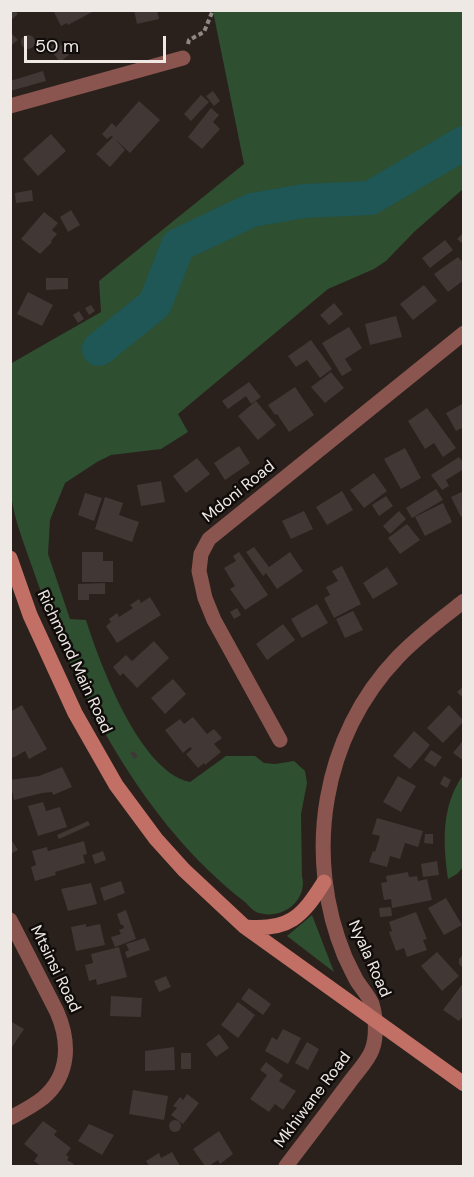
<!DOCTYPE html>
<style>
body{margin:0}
#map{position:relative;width:474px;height:1177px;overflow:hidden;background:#2a211d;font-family:"DM Sans",sans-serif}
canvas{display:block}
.frame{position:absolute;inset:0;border:12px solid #efe9e6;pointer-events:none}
.scale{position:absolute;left:24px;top:36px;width:142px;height:27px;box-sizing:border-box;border:3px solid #efe9e6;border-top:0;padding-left:8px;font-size:18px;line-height:21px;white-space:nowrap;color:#efe9e6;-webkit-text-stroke:4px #100c0a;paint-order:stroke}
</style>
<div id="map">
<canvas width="474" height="1177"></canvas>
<div class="frame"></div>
<div class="scale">50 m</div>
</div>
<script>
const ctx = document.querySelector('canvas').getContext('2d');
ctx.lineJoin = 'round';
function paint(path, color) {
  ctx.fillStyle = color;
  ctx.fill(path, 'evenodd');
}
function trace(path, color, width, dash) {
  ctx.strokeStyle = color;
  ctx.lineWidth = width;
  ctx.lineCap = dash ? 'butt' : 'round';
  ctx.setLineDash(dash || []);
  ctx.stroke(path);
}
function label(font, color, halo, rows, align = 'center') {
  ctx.font = font + ' "DM Sans",sans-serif';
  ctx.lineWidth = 5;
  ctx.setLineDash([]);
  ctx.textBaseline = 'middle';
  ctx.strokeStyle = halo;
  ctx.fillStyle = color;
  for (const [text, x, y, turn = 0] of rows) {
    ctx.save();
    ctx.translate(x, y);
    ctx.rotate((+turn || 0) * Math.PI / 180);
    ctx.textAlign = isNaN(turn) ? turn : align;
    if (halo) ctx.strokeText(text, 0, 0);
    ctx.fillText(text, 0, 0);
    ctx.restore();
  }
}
paint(new Path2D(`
 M 213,11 L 463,11 L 463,189 L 414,232 L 386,261 L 374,269 L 328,289 L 178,414 L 188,432 L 161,449 L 111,455 L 97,462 L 65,483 L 50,520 L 48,554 L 70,619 L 86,620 C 100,664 140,772 190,782 L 226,756 L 255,756 L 264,763 L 275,764 L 294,761 L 305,771 L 307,783 L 301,814 L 302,876 C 308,900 283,920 259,913 C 254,912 249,906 245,902 C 143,823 78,697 36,578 C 27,551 15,524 11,495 C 9,482 11,468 11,455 C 11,424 11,394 10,364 L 101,312 L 99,281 L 244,164 Z
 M 463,775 L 463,867 L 457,874 L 448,879 C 443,842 441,807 463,775 Z
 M 312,915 L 334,972 L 287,936 Z`), '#2e4f30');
trace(new Path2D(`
 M 99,349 L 155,304 L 178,245 L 252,210 L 304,201 L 370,198 L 464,143`), '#1f5656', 34);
paint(new Path2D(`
 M 10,10 L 14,10 L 18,14 L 10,21 Z
 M 53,10 L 96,10 L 68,25 L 67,23 L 61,26 Z
 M 134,10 L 157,10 L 159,19 L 137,24 Z
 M 10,32 L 18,40 L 10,46 Z
 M21 42a7 7 0 1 1 14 0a7 7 0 1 1-14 0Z
 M 58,41 L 69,55 L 60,62 L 49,48 Z
 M 43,71 L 46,81 L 10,91 L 10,81 Z
 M 213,91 L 220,101 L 214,106 L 206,96 Z
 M 201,95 L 209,102 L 191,121 L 184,114 Z
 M 139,101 L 160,120 L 130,153 L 115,139 L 125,150 L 110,167 L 96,154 L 113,137 L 111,136 L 107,139 L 102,134 L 112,123 L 116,127 Z
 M 211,108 L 219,115 L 213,122 L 220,129 L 202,149 L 188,137 Z
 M 51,134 L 66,151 L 38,176 L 23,159 Z
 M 32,190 L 33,201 L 16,203 L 15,193 Z
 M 71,210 L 80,225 L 68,232 L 60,217 Z
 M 44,212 L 58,223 L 52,230 L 57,234 L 51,241 L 52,242 L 40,254 L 21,239 Z
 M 464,232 L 464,245 L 457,239 Z
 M 445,240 L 453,250 L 430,268 L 422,258 Z
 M 458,257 L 464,264 L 464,280 L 448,292 L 434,274 Z
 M 46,278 L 68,278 L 68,289 L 46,290 Z
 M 424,285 L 437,301 L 413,320 L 400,304 Z
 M 28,292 L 53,305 L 42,326 L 17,314 Z
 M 334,303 L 343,314 L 329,325 L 320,315 Z
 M 91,305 L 95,311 L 89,315 L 85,308 Z
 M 79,311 L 84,319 L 78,323 L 73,315 Z
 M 396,316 L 402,337 L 370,345 L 365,324 Z
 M 349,327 L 362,348 L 345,359 L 352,370 L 342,376 L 322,343 Z
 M 311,340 L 332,369 L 320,378 L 307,360 L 296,367 L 288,356 Z
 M 331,372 L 344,388 L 325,403 L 311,387 Z
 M 249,382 L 261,397 L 251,404 L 246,396 L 228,409 L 222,401 Z
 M 295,387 L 314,415 L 289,432 L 277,414 L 275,415 L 268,405 Z
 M 256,401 L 276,425 L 258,440 L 238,416 Z
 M 464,403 L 464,427 L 456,431 L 446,413 Z
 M 427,408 L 456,448 L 443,457 L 434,443 L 425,449 L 408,421 Z
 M 239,446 L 250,463 L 225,480 L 214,463 Z
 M 405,448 L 421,478 L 401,489 L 384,459 Z
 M 459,457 L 464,463 L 464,469 L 446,480 L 449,486 L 442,490 L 431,475 Z
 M 197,458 L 210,474 L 186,493 L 173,476 Z
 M 374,473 L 387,491 L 364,508 L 350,490 Z
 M 161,481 L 165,502 L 141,506 L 137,485 Z
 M 436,489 L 443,500 L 412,518 L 406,508 Z
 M 342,491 L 353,510 L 327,525 L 316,507 Z
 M 464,491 L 464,515 L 461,517 L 451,497 Z
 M 85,493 L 102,498 L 94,521 L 78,515 Z
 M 386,496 L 393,506 L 379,516 L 372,505 Z
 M 105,497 L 123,503 L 119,515 L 139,522 L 132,542 L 95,529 Z
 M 443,503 L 452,522 L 425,536 L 415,517 Z
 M 304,511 L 313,529 L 291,539 L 282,521 Z
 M 399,511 L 406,519 L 390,534 L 383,526 Z
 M 407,524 L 420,540 L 400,554 L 388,538 Z
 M 254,547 L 269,567 L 290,552 L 303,571 L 277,589 L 266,573 L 263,576 L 246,552 Z
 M 82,552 L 103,552 L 103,561 L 113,561 L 113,582 L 82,582 Z
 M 239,552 L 268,595 L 245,610 L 230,589 L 235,586 L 224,568 L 236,561 L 233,556 Z
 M 342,566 L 361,604 L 334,618 L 324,598 L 330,595 L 326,587 L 338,581 L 332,571 Z
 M 387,567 L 398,584 L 373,599 L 363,583 Z
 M 105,583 L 105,594 L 89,594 L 89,600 L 78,600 L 78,584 Z
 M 150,597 L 161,615 L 117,643 L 106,626 L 111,622 L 109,619 L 117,613 L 119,617 L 133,608 L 130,605 L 139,599 L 141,603 Z
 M 317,604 L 328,623 L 302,638 L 291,619 Z
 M 237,608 L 241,615 L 234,619 L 230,612 Z
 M 353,611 L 363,630 L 345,638 L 336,619 Z
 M 283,624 L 295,640 L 267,660 L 256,644 Z
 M 154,641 L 169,658 L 137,688 L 123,673 L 120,676 L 113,667 L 126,655 L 132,661 Z
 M 173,679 L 186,694 L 165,714 L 151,698 Z
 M 464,686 L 464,699 L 457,692 Z
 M 22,705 L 47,749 L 29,759 L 25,751 L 13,758 L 10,754 L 10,712 Z
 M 449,705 L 464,721 L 443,743 L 427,728 Z
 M 193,717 L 207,734 L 214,729 L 222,738 L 214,744 L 221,752 L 205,765 L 204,763 L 198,768 L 186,754 L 192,749 L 190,747 L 183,753 L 165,730 L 180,719 L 184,724 Z
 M 414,731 L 430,745 L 410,769 L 393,756 Z
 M 464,739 L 464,761 L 453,753 Z
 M 431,750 L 442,757 L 435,767 L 424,760 Z
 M 134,751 L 138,757 L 134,759 L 130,753 Z
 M 62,767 L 72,787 L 53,795 L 52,792 L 42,793 L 14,800 L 10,780 L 39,776 Z
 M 398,776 L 416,786 L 401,812 L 383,802 Z
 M 444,776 L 451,780 L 447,788 L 440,784 Z
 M 43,802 L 46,811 L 60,807 L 67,827 L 38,836 L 28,806 Z
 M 377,818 L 423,831 L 418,847 L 405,843 L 400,859 L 390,856 L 387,867 L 369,862 L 373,851 L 375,852 L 380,836 L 372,834 Z
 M 88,821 L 90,825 L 59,839 L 57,835 Z
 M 425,834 L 433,834 L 433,844 L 424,843 Z
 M 10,838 L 18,850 L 10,854 Z
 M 84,841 L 87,854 L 83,855 L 85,863 L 55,872 L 56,875 L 35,881 L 31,867 L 36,865 L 32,851 L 47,847 L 48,851 Z
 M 103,851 L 106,860 L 95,864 L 92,855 Z
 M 437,861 L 439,875 L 423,877 L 421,864 Z
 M 408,872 L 409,877 L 417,876 L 418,881 L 427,879 L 432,900 L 392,908 L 391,899 L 384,900 L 381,883 L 387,882 L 386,876 Z
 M 121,881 L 125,893 L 104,901 L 100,888 Z
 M 91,883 L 97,904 L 68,911 L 61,889 Z
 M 446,898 L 462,925 L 444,935 L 428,908 Z
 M 391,907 L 392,916 L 380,917 L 379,908 Z
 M 126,910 L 136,939 L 115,947 L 111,937 L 121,934 L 119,930 L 124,928 L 123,925 L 121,925 L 117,914 Z
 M 416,912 L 427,939 L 423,940 L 427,950 L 407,957 L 404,948 L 396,951 L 389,932 L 392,931 L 389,922 Z
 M 86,924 L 86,927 L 100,924 L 105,945 L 76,951 L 71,927 Z
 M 145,938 L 150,950 L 127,958 L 125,952 L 129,950 L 126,944 Z
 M 119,947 L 127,977 L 97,985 L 96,979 L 89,981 L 85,965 L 93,963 L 91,954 Z
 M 437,952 L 459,976 L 442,991 L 421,966 Z
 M 464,954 L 464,969 L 459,964 L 459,959 Z
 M 166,976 L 171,987 L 159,992 L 154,981 Z
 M 464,982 L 464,1015 L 459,1021 L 443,1010 Z
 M 249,988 L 271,1004 L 263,1015 L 241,999 Z
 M 111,996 L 142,998 L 141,1017 L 110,1016 Z
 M 238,1002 L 255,1015 L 238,1038 L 221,1025 Z
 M 10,1021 L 24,1029 L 12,1047 L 10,1046 Z
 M 283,1029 L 301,1038 L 288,1064 L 265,1051 L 272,1037 L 277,1040 Z
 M 219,1034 L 229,1048 L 216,1057 L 206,1044 Z
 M 307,1042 L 319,1049 L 308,1070 L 295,1063 Z
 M 174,1047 L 175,1070 L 145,1071 L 145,1051 Z
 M 181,1053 L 191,1053 L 191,1069 L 181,1069 Z
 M 266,1062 L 283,1075 L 279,1081 L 296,1091 L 283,1110 L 275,1104 L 269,1112 L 250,1099 L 267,1075 L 260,1070 Z
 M 133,1090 L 168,1096 L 164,1120 L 129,1114 Z
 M 187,1094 L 199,1103 L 183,1124 L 171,1115 L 177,1108 L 173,1106 L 180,1097 L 183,1100 Z
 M169 1126a6 6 0 1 1 12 0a6 6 0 1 1-12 0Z
 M 43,1121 L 57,1131 L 54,1135 L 71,1148 L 66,1155 L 69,1157 L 67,1160 L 74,1164 L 72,1166 L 41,1166 L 34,1161 L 38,1155 L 24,1144 Z
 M 89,1124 L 114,1135 L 102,1155 L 78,1141 Z
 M 219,1131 L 233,1154 L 220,1164 L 218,1160 L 209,1166 L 205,1166 L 193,1149 Z
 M 172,1152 L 180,1166 L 149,1166 L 146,1161 L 159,1153 L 161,1158 Z`), '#413734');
trace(new Path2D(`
 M 188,44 L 189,40 L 204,32 L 213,10`), '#8e8783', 4, [4.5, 3]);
trace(new Path2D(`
 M 10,106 L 183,58
 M 280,740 L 214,620 L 205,598 L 199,571 L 201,554 L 209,539 L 464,333
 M 10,920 L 57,1012 C 70,1042 70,1075 43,1098 C 33,1106 21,1112 10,1118
 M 286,1166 C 307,1139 328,1111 349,1083 C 356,1073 368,1061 372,1050 C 377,1037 376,1017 372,1004 C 369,996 362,989 357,981 C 353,974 349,965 345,957 C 303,856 322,736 398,657 C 418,636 441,619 464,601`), '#89554e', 15);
trace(new Path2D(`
 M 10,558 L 30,615 L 75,713 L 116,785 L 156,839 L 184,870 L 245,927 L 464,1084
 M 245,927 C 289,931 302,917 324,882`), '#c27065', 15);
label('16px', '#efe9e6', '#100c0a', [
 ["Mdoni Road",239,492,-39],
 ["Richmond Main Road",74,662,65],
 ["Nyala Road",369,959,66],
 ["Mtsinsi Road",55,969,64],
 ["Mkhiwane Road",313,1100,-53]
]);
</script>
